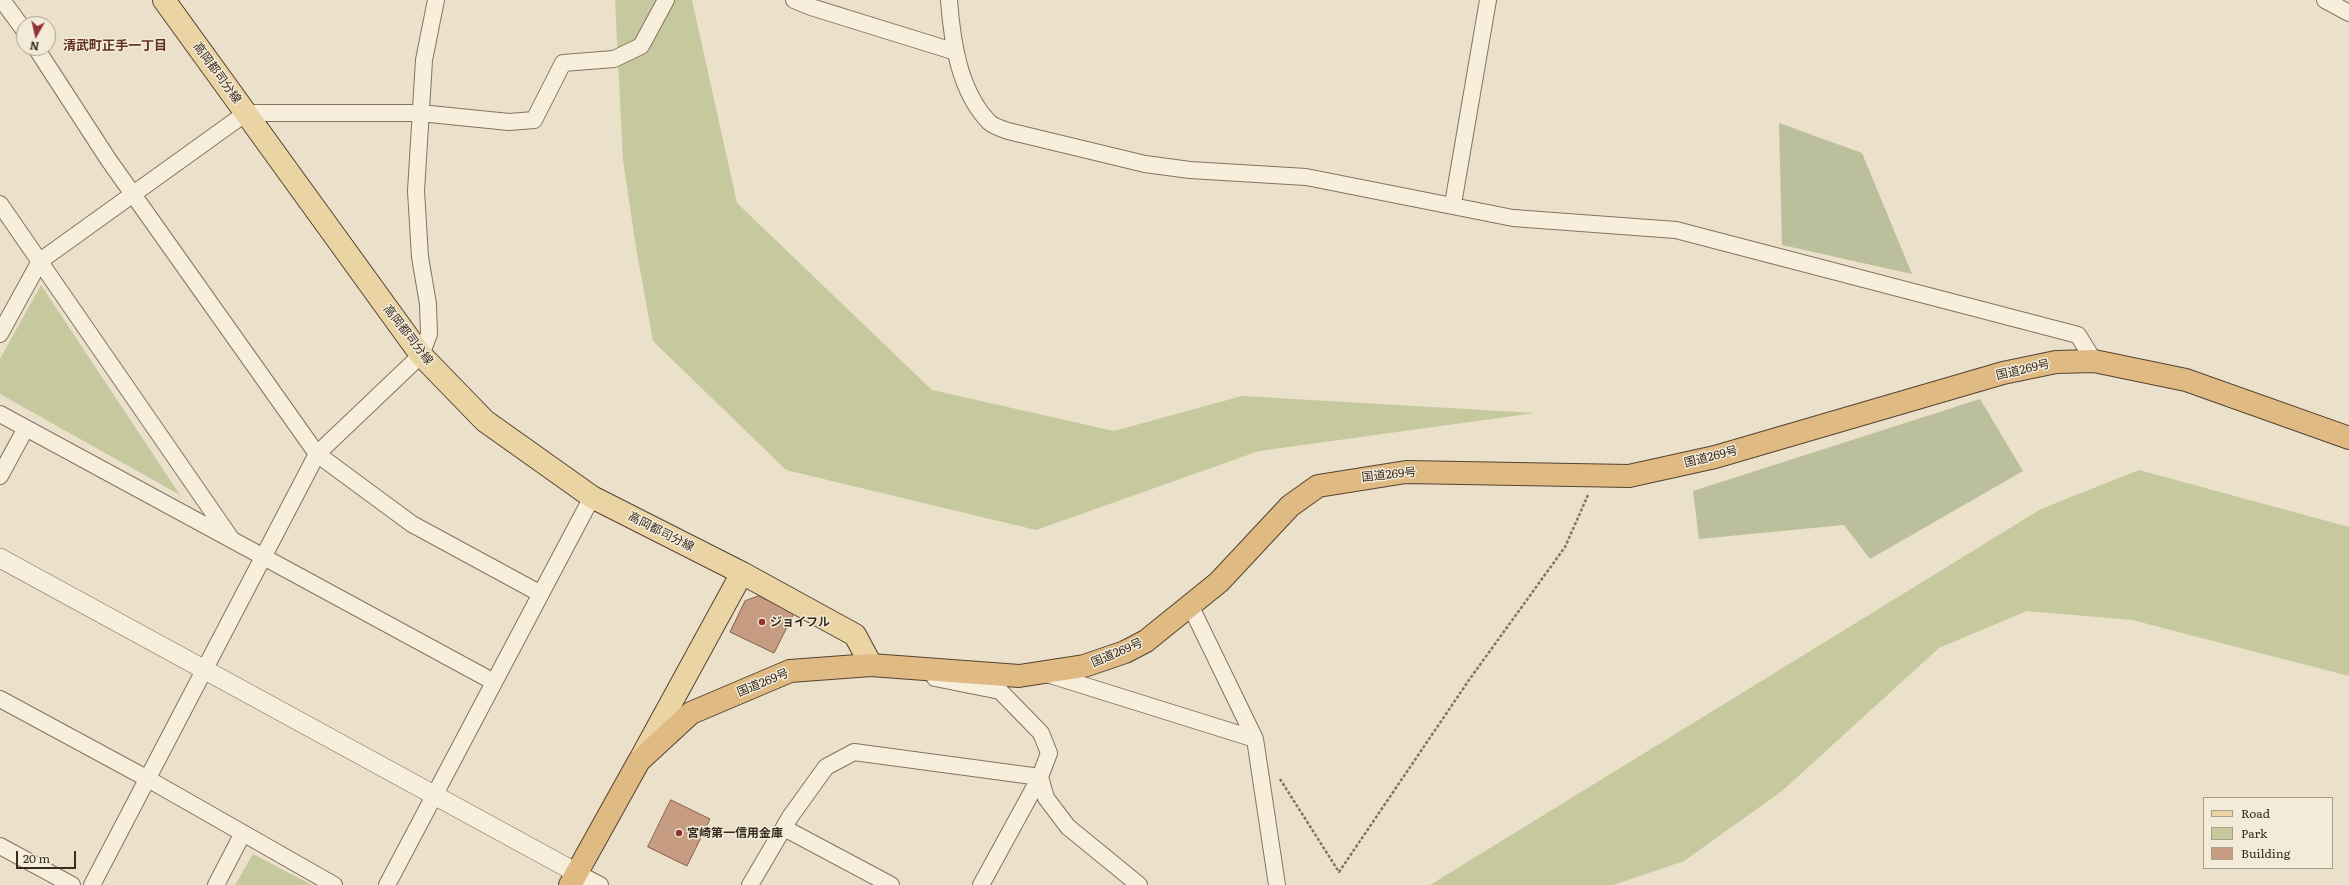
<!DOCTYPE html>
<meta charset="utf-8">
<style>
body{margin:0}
#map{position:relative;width:2349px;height:885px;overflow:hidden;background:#ebe0c9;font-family:Literata,serif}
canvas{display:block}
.legend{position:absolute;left:2203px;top:797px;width:130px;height:72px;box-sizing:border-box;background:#f3ebd8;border:1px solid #a89f8f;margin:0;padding:5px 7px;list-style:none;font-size:12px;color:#382c21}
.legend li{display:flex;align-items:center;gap:8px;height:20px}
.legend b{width:20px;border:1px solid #a89f8f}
.north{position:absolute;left:16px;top:16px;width:40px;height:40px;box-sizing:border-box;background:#f3ebd8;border:1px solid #a89f8f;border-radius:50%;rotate:188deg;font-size:11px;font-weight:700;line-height:16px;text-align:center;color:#382c21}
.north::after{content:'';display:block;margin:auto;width:14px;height:18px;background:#913336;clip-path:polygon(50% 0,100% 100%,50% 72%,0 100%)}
.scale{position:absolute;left:16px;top:851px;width:60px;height:18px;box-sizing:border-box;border:2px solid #382c21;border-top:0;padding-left:5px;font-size:12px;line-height:14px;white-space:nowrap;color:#382c21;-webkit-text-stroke:3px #f3ebd8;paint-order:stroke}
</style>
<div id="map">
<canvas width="2349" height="885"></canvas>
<ul class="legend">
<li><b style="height:5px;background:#ebd4a4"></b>Road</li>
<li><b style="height:11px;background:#c5c99d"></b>Park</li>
<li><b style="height:11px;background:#c69d82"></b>Building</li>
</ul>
<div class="north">N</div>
<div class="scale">20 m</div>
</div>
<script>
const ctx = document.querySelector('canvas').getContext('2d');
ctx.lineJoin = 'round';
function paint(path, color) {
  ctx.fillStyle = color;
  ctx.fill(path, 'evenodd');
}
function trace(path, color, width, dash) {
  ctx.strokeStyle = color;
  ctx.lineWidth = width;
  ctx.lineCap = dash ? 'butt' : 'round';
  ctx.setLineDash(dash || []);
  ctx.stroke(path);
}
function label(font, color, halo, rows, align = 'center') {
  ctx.font = font + ' Literata,"Noto Sans JP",serif';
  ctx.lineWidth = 3;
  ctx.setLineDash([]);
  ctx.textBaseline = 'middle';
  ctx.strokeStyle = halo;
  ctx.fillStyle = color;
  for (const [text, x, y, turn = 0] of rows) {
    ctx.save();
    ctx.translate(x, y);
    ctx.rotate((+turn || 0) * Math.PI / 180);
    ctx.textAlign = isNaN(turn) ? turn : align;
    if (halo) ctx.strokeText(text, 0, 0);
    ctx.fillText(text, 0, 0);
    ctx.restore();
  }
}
paint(new Path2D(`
 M 615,0 L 692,0 L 737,203 L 932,390 L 1114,431 L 1242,396 L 1535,413 L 1259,451 L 1036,530 L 786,470 L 653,341 L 636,247 L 623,160 Z
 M 41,285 L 180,495 L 0,394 L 0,359 Z
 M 2139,470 L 2349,527 L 2349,676 L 2132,620 L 2027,611 L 1939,648 L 1782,791 L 1684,861 L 1613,885 L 1430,885 L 2041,509 Z
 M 253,854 L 312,885 L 235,885 Z`), '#c5c99d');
paint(new Path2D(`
 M 1779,123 L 1862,153 L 1912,274 L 1782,245 Z
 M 1980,399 L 2023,471 L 1870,559 L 1844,525 L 1699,539 L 1693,491 Z`), '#bbbf9b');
const building = new Path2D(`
 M 759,596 L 794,613 L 774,653 L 730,632 L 745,601 Z
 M 671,800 L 710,819 L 687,866 L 648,847 Z`);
paint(building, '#c69d82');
trace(building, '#845e46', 1);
const minor = new Path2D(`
 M 2,0 L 24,30
 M 794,0 L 811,7 L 956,52
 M 949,0 C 952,41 959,91 989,122 C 993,126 1002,129 1008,131 L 1145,164 L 1190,170 L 1306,177 L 1513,218 L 1676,230 L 2078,335 L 2094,361
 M 2325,0 L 2349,13
 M 36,48 L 108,159 L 317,454 L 412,524 L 541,594
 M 0,204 L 230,537
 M 1453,204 L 1488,0
 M 0,334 L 40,261 L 246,113 L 420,113 L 509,122 L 534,120 L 563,63 L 614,59 L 641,46 L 666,0
 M 0,414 L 494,682
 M 0,476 L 26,428
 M 1190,605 L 1255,739
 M 1044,673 L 1255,739 L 1277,885
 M 935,678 L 1000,691 L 1041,733 L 1049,753 L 1040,777 L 981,885
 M 0,699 L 148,779 L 334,885
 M 1040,777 L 1046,798 L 1068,827 L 1139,885
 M 784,828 L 891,885
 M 0,846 L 72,885
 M 577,873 L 600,885
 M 92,885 L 317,454 L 421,355 L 429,334 L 428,304 L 420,257 L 416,191 L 424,60 L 436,0
 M 216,885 L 243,833
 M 387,885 L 592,497
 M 750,885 L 790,817 L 826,767 L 854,752 L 1040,777`);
const tertiary = new Path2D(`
 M 0,558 L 577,873`);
const primary = new Path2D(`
 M 164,0 L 421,355 L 485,421 L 592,497 L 742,573 L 855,635 L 871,665
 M 642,756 L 742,573`);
const trunk = new Path2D(`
 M 570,885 L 639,761 L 691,713 L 790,671 L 871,665 L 1019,676 L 1084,666 L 1125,652 L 1146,641 L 1219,582 L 1290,506 L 1318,486 L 1406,472 L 1629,476 L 1715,457 L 2003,373 L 2056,362 L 2094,361 L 2186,380 L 2349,438`);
trace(minor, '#86735f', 18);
trace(tertiary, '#86735f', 20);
trace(primary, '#554232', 24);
trace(trunk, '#554232', 24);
trace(new Path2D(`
 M 1280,779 L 1339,872 L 1469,680 L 1565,547 L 1588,495`), '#86735f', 2.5, [3, 2]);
trace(minor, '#f7eedc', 16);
trace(tertiary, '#f7eedc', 19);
trace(primary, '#ebd4a4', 22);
trace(trunk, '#dfba82', 22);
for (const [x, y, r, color] of [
 [762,622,4,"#913336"],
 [679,833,4,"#913336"]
]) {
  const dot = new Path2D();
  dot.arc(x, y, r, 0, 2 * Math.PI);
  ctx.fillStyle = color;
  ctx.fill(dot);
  trace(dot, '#f3ebd8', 1.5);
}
label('12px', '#382c21', '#f3ebd8', [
 ["高岡都司分線",217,73,54],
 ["高岡都司分線",408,335,52],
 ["国道269号",2023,370,-13],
 ["国道269号",1711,457,-14],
 ["国道269号",1389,475,-6],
 ["高岡都司分線",661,532,27],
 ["国道269号",1117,653,-23],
 ["国道269号",763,683,-22]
]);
label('bold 12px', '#382c21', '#f3ebd8', [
 ["ジョイフル",770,622],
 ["宮崎第一信用金庫",687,833]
], 'left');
label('bold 13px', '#613024', '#f3ebd8', [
 ["清武町正手一丁目",115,46]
]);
</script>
